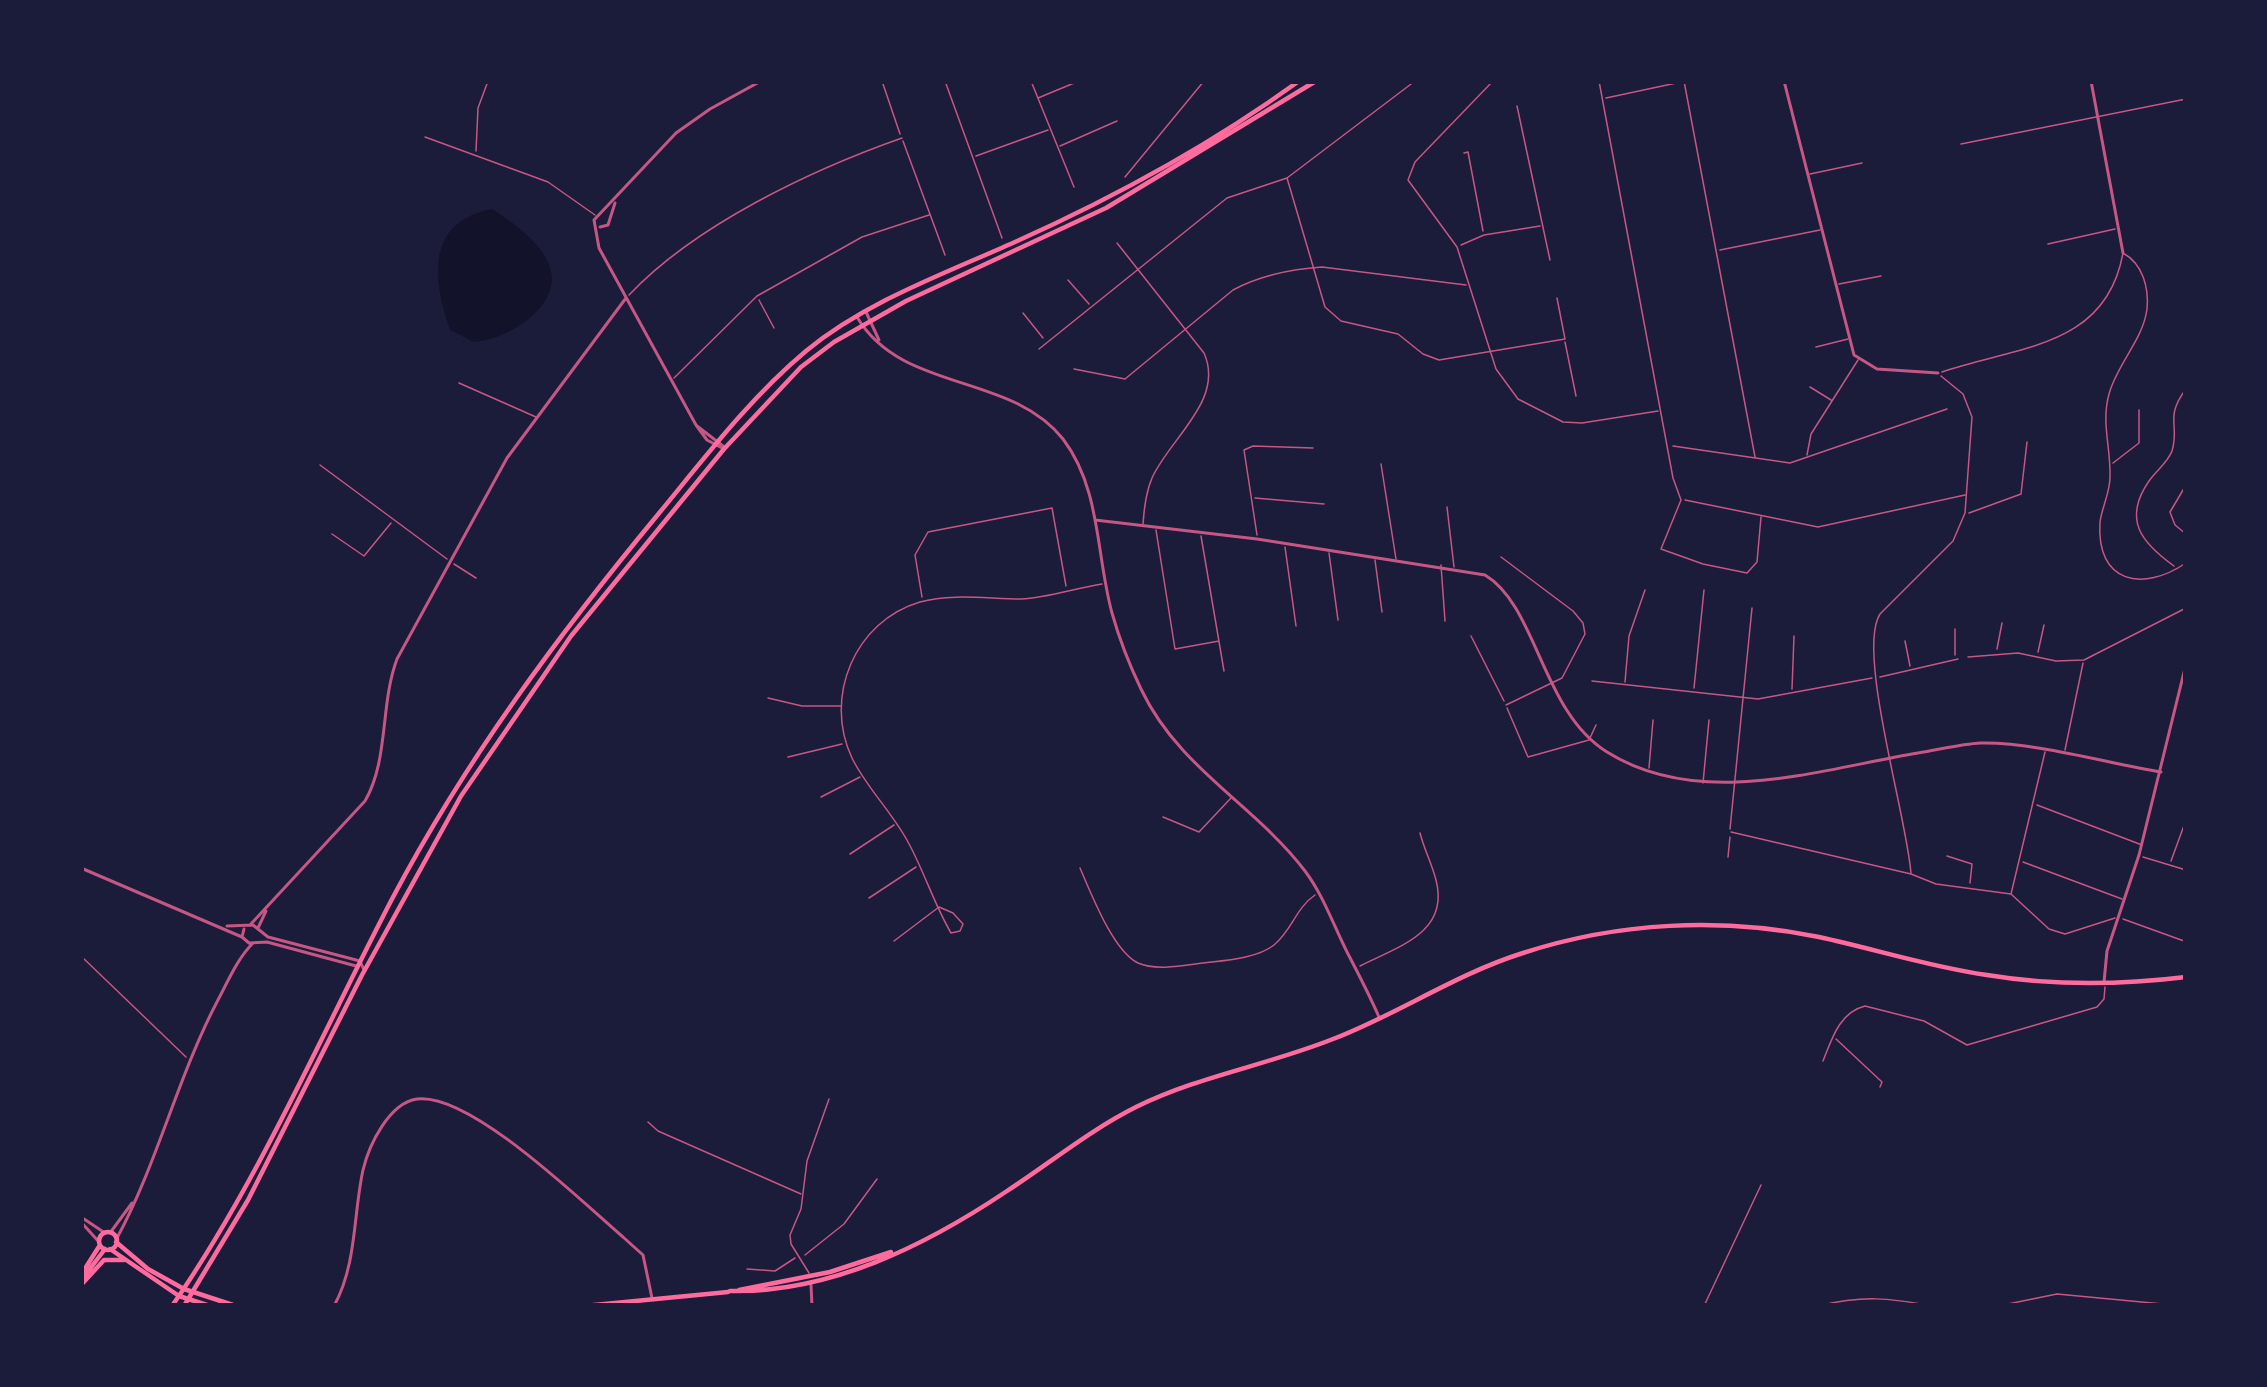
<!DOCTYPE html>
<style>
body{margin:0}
#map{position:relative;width:2267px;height:1387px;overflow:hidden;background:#1b1b3a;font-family:Quicksand,sans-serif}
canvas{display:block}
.frame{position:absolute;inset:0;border:84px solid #1b1b3a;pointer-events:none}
</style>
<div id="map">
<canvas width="2267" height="1387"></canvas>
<div class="frame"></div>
</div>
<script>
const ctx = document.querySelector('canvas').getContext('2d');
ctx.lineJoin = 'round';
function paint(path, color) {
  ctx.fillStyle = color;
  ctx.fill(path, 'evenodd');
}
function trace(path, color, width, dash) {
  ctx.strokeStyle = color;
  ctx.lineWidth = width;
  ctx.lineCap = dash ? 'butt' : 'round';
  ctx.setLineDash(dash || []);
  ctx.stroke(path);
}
paint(new Path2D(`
 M 492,209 C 534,236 582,276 527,320 C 512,332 493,340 474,342 L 450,330 C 432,278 426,222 492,209 Z`), '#12122b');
trace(new Path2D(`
 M 882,81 L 900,134
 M 945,81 L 1002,238
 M 1031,81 L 1074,187
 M 1493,81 L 1415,162 L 1408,180 L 1457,247 L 1496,369 L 1518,399 L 1563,422 L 1582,423 L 1658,411
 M 1599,81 L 1673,478 L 1681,500 L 1661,549 L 1703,564 L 1747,573 L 1757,562 L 1761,517
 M 1684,81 L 1755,457
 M 1038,98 L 1079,81
 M 1606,98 L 1681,82
 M 1517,106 L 1550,260
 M 425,137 L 548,182 L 595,215
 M 903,141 L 945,255
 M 1961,144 L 2186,99
 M 1060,146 L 1117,121
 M 476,151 L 478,108 L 488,81
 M 1464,153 L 1468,152 L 1483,231
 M 976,156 L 1048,130
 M 1810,174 L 1862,163
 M 1125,177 L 1204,81
 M 1287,178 L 1325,307 L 1341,321 L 1398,334 L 1423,354 L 1439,360 L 1565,339 L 1557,298
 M 1117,243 L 1204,353 C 1225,400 1170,438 1152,478 C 1146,492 1144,509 1143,524
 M 2048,244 L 2115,229
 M 1461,245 L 1484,235 L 1540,226
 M 1720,250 L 1820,230
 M 1068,280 L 1089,304
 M 1839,284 L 1881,276
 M 629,295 C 695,225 811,170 902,138
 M 759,300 L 774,328
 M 1023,313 L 1043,338
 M 1565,342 L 1576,396
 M 1816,347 L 1848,339
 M 1039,349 L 1227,198 L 1287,178 L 1415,81
 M 1074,369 L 1125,379 L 1233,290 C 1259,276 1293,269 1322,267 L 1466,285
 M 1942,372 C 2018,346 2106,348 2123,253 C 2143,264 2149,288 2147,309 C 2143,340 2117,364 2109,394 C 2101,423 2111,448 2110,477 C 2110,493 2102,507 2100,522 C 2096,584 2143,592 2186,563
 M 674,378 L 757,296 L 862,237 L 929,215
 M 459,383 L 536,417
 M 1810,387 L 1831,400
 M 1673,446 L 1790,463 L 1947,409
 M 1807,455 L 1811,434 L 1858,360
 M 2113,463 L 2139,443 L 2139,410
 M 1381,464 L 1396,559
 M 320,465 L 447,559
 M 2186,485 L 2170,512 L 2175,525 L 2186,534
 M 1255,498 L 1324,504
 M 1685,500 L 1818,527 L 1965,495
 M 1447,507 L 1454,567
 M 1969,513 L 2021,494 L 2027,442
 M 1156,530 L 1175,649 L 1219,641
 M 332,534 L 364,556 L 391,523
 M 1257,535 L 1244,450 L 1253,446 L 1313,448
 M 1201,536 L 1224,671
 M 1285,547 L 1296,626
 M 1329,553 L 1338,620
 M 1501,557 L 1573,611 L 1583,623 L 1585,634 L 1562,678 L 1506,705
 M 1375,560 L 1382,612
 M 454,564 L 476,578
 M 1441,565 L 1445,621
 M 2174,566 C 2142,543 2122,520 2149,481 C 2156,471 2168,462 2172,451 C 2180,425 2164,418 2186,389
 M 922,597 L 915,555 L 928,532 L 1052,508 L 1066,586
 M 1471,636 L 1504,701
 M 1905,641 L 1910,666
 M 1997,649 L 2002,623
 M 2038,652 L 2044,625
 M 1955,655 L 1955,629
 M 1968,657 L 2018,653 L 2056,661 L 2084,660 L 2186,608
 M 1880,677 L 1958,659
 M 1592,681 L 1758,699 L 1872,678
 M 1625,682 L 1629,636 L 1645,590
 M 1694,688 L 1704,590
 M 1792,689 L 1794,636
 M 768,698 L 802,706 L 841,706
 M 1507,708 L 1528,757 L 1589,740 L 1596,725
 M 2065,750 L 2083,663
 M 788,757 L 842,744
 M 1649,768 L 1653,720
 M 1703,783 L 1709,720
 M 821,797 L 860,777
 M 2037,805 L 2142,845
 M 1163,817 L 1199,832 L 1231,798
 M 1730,829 L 1752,608
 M 1731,832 L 1911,874 L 1936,884 L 2011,894 L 2049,929 L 2065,934 L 2115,918
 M 850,854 L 894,825
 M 1947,856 L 1972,864 L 1970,883
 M 1728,857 L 1730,837
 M 2143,857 L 2186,870
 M 2171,861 L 2186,820
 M 2023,862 L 2122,899
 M 1080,868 C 1091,893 1113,951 1138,963 C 1158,972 1190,964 1212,962 C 1231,960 1259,957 1274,945 C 1292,930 1296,908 1315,895
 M 1911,874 C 1908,821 1856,651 1880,614 L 1953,541 L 1965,513 L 1972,417 L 1963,394 L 1941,376
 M 2011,894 L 2045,752
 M 869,898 L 916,867
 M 2123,919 L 2184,941
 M 894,941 L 939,907 L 953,913 L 963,924 L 960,931 L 951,933 C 934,904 924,871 908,842 C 892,812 866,787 852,758 C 823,697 855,621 920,602 C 952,593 988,599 1021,599 C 1047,598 1076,588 1102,584
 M 81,956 L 186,1057
 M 1360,966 C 1397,947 1450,933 1436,880 C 1432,864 1424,849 1420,833
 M 1836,1039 L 1882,1082 L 1880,1087
 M 1823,1061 C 1832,1038 1840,1012 1865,1006 L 1924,1021 L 1967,1045 L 2097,1007 L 2104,999 L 2105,987
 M 648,1122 L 658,1131 L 801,1194
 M 805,1255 L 844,1224 L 877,1179
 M 747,1269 L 775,1271 L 795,1258
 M 809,1273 L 791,1244 L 790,1235 L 801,1209 L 807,1161 L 829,1099
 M 1704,1306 L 1761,1185
 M 1818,1306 C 1864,1295 1888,1298 1934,1306
 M 1998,1306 L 2057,1294 L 2184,1306`), '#c65784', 1.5);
trace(new Path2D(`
 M 1784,81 L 1854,355 L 1877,369 L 1938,373
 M 2091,81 L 2123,253
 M 600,227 L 608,225 L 615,203
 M 866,312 L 879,340
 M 857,317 C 902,393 1010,372 1063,439 C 1101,489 1096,555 1112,613 C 1119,638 1130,666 1141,689 C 1179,769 1254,804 1305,871 C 1323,895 1333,924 1347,952 C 1358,973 1369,994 1379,1017
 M 697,426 L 723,446
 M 722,448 L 707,440 L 696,425 L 599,248 L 594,220 L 676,133 L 710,109 L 761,81
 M 1095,520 L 1257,539 L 1485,575 C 1537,606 1542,712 1607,752 C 1700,810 1817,770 1918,753 C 1938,750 1960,744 1981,743 C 2034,742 2107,763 2161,772
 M 81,868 L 242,937
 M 250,925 L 365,801 C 389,760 380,704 397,659 L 507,458 L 626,298
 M 227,926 L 253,925 L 268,937 L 360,961 L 364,970
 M 258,928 L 266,911
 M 244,929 L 242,937 L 249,943 L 267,942 L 356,966
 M 2104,982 L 2107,951 L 2139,855 L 2186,664
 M 81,1217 L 105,1233
 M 81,1222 L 99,1242
 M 110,1233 L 132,1203
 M 117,1238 C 158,1162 178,1075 219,998 C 229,979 238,958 253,943
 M 811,1285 L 812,1306
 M 334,1306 C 357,1264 353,1216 363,1170 C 369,1145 389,1103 417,1099 C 470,1092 582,1202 623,1237 L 643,1255 L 652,1298`), '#c65784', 3);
trace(new Path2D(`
 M99 1241a9 9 0 1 1 18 0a9 9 0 1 1-18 0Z
 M 116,1242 L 148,1269 L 184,1289
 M 110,1249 L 179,1296
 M 81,1275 L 100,1245
 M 83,1278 L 105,1249
 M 81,1285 L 104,1260 L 124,1260`), '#ff6b9d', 4.5);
trace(new Path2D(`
 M 184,1289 L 236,1306
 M 739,1290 L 830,1272 L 891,1252
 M 730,1291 C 830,1293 925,1246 1007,1191 C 1050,1163 1090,1130 1136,1107 C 1199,1076 1268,1065 1333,1039 C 1398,1014 1456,974 1523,953 C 1618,922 1721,917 1819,937 C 1875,949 1930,967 1987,975 C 2053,986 2120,985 2186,977
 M 179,1296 L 210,1306
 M 172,1306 C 260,1179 321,1035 392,899 C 466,759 559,634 660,512 C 706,456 751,397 806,351 C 867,301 944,274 1015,242 C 1113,198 1212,144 1299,81
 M 184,1306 L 248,1200 L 362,975 L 461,796 L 571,636 L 724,449 L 801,367 L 834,342 L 906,301 L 1106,208 L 1316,81
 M 584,1306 L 728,1292`), '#ff6b9d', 4.5);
</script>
